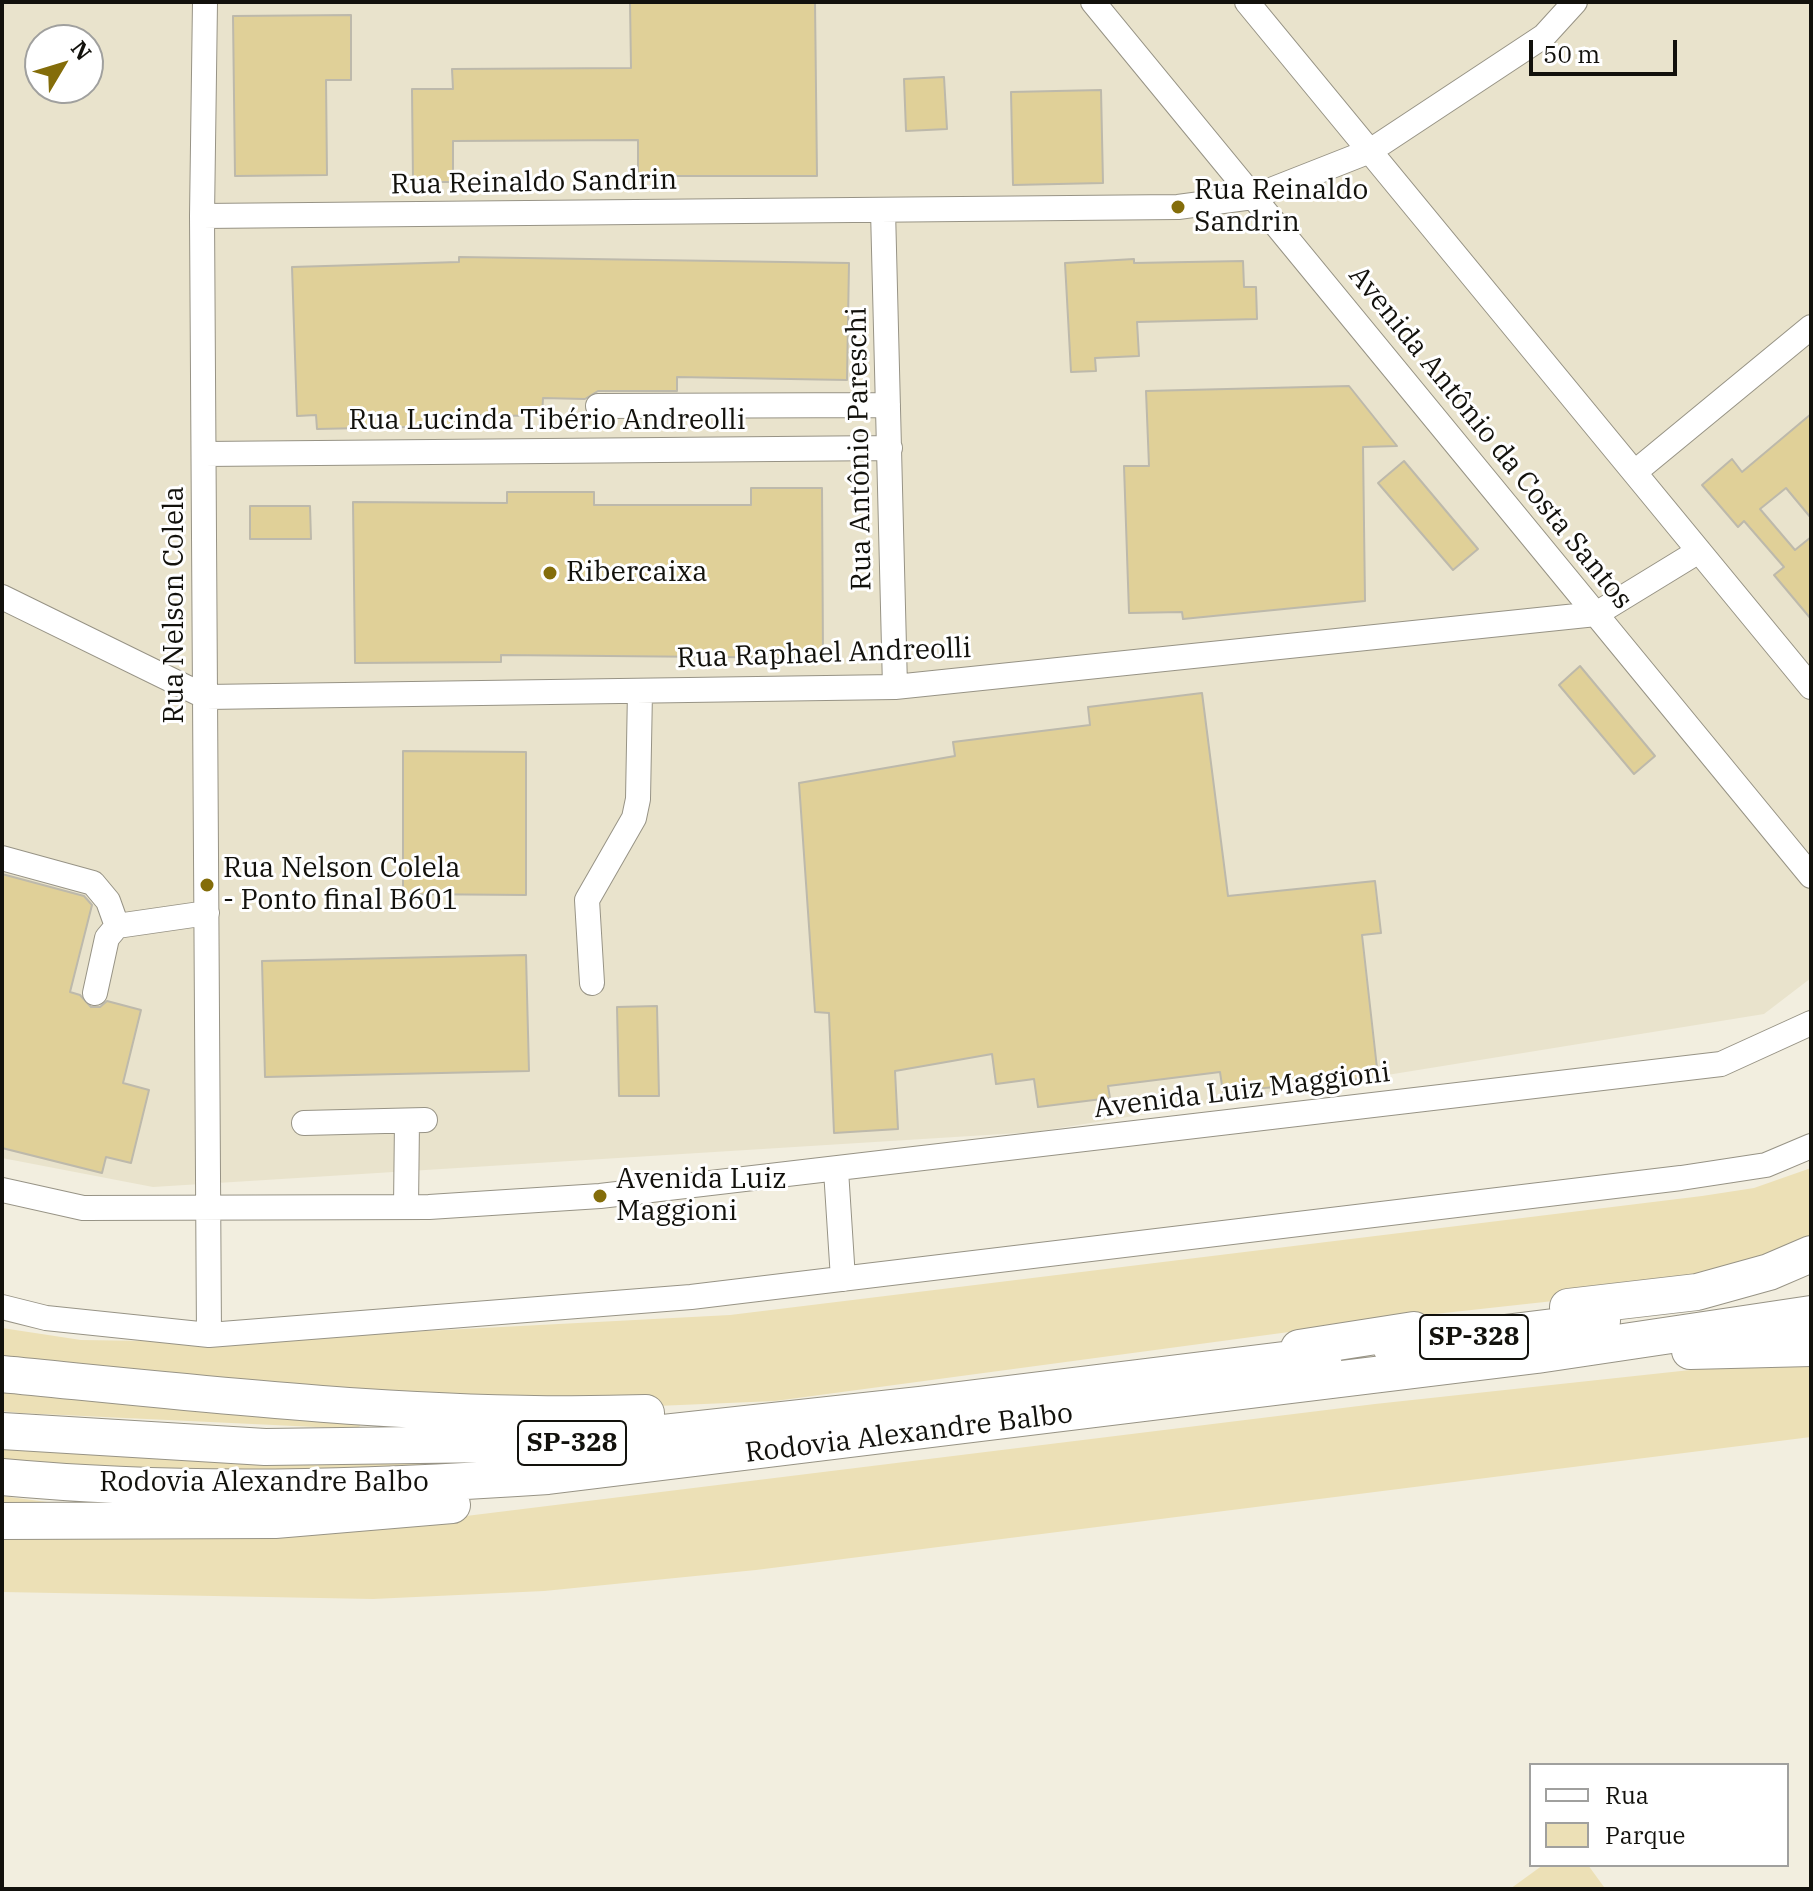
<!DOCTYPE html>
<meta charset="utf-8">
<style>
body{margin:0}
#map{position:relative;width:1813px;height:1891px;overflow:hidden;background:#f2eedf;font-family:"IBM Plex Serif",serif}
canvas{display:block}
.frame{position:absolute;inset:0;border:4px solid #12110c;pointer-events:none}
.legend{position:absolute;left:1529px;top:1763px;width:260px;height:104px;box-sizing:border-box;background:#fff;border:2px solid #a0a09e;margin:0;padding:10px 14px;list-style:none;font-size:24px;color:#12110c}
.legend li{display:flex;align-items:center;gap:16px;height:40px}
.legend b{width:40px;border:2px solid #a0a09e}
.north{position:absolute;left:24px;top:24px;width:80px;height:80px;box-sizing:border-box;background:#fff;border:2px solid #a0a09e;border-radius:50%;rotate:52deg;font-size:22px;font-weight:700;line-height:32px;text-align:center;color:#12110c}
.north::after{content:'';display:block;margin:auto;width:28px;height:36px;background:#846d0a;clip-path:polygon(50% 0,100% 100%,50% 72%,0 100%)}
.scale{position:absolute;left:1529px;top:40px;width:148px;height:36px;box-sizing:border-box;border:4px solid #12110c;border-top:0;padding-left:10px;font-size:24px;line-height:28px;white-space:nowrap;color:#12110c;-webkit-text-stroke:6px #fff;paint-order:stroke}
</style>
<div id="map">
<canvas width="1813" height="1891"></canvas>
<div class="frame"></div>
<ul class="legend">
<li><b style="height:10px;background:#fff"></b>Rua</li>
<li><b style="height:22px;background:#ece0b6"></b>Parque</li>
</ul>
<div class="north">N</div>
<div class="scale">50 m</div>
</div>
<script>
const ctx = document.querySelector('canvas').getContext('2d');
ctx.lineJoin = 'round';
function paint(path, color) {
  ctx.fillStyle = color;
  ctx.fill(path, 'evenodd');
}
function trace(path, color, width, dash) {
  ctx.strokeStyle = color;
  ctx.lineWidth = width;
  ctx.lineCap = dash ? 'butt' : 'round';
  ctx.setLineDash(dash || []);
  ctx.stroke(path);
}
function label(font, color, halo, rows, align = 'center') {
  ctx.font = font + ' "IBM Plex Serif",serif';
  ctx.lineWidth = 6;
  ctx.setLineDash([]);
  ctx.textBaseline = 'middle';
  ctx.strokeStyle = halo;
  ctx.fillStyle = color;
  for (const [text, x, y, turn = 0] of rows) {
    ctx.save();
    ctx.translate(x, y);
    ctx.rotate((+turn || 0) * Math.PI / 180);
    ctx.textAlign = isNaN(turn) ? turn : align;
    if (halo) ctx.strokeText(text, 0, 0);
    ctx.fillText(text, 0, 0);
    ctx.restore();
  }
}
paint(new Path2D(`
 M 2,2 L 1811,2 L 1811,978 L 1764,1014 L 1035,1132 L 153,1187 L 2,1158 ZM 40,40 L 88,40 L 88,88 L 40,88 Z`), '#e9e3cc');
paint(new Path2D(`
 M 1811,1168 L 1811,1245 L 1783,1258 L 1590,1297 L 1371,1321 L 775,1401 L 633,1407 L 525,1407 L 2,1361 L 2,1328 L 81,1340 L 216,1342 L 730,1315 L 1702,1196 L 1754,1188 Z
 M 1811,1357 L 1811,1437 L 756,1570 L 544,1591 L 373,1599 L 2,1592 L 2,1535 L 393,1525 L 1375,1404 Z
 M 2,1390 L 361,1424 L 358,1429 L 20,1413 L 2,1411 Z
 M 2,1444 L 422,1459 L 421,1475 L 2,1466 Z
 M 2,1496 L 70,1505 L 2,1511 Z
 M 1543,1865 L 1588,1865 L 1604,1887 L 1510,1889 Z`), '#ece0b6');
const building = new Path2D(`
 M 630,2 L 815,2 L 817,176 L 638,176 L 638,140 L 453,141 L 453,182 L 413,182 L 412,89 L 453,89 L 452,69 L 631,68 Z
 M 351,15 L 351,80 L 326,80 L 327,175 L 235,176 L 233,16 Z
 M 944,77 L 947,129 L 906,131 L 904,79 Z
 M 1101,90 L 1103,183 L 1013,185 L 1011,92 Z
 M 459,257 L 849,263 L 847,380 L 677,377 L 677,391 L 598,391 L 585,399 L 543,398 L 542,416 L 455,415 L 455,426 L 317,429 L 316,415 L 297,416 L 292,267 L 459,262 Z
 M 1134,259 L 1134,263 L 1243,261 L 1244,287 L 1256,287 L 1257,319 L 1137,322 L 1139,356 L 1095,358 L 1096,371 L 1071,372 L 1065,263 Z
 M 1349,386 L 1397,446 L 1363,447 L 1365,601 L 1183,619 L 1182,612 L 1129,613 L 1124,466 L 1149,466 L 1146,391 Z
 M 1811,414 L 1811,518 L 1786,488 L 1760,509 L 1795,550 L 1811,537 L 1811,619 L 1774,575 L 1784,567 L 1744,521 L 1738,527 L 1702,485 L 1732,459 L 1742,472 Z
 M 1404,461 L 1478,549 L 1453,570 L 1378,483 Z
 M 751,488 L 822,488 L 823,658 L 501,655 L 501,662 L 355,663 L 353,502 L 507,503 L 507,492 L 594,492 L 594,505 L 751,505 Z
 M 250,506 L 310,506 L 311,539 L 250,539 Z
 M 1580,666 L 1655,756 L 1634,774 L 1559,685 Z
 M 1202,693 L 1228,896 L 1375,881 L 1381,933 L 1362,935 L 1378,1077 L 1223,1092 L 1220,1072 L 1108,1086 L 1110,1098 L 1038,1107 L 1034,1079 L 996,1084 L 992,1054 L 895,1071 L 898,1129 L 834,1133 L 829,1013 L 815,1012 L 799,783 L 955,756 L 953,742 L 1090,725 L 1088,707 Z
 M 403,751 L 526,752 L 526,895 L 403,894 Z
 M 2,874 L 84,896 L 92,905 L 70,992 L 80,995 L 91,1007 L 100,1007 L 107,1001 L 141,1010 L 123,1083 L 149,1090 L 131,1163 L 106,1157 L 102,1173 L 2,1148 Z
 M 526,955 L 529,1071 L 265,1077 L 262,961 Z
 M 657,1006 L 659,1096 L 619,1096 L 617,1007 Z`);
paint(building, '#e0d098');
trace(building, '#bdb9ab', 2);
const minor = new Path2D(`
 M 205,2 L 202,216 L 209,1335
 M 1093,2 L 1811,876
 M 1247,2 L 1811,687
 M 883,210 L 895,687
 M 202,216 L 1178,207 L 1253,197 L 1370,151 L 1544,36 L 1575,2
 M 598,406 L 888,405
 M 204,454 L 890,448
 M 1635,472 L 1811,327
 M 2,597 L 206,697 L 895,687 L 1596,614 L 1699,551
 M 2,858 L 93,883 L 108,901 L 117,926
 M 592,983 L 587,900 L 634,818 L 638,799 L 640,691
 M 95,993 L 107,938 L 117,926 L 207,913
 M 304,1123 L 425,1120
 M 836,1170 L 843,1279
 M 2,1190 L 83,1208 L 429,1207 L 600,1196 L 1721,1064 L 1811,1023
 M 406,1207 L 407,1121
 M 2,1307 L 46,1318 L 209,1335 L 691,1297 L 1681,1178 L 1766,1165 L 1811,1146`);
const highway = new Path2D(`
 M 1568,1307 L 1697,1292 L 1769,1272 L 1811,1254
 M 1391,1347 L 1602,1321
 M 1299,1348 L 1414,1330
 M 1690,1351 L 1811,1348
 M 2,1374 C 217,1395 430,1420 646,1413
 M 2,1431 L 265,1447 L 572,1443 L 920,1405 L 1324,1355
 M 2,1477 C 184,1494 367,1488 548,1476 L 1537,1355 L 1811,1314
 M 2,1521 L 275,1520 L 452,1505`);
trace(minor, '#979385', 26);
trace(highway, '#979385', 38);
trace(minor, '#fff', 24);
trace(highway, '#fff', 36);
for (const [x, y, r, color] of [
 [1178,207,8,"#846d0a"],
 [550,573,8,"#846d0a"],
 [207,885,8,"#846d0a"],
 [600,1196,8,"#846d0a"]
]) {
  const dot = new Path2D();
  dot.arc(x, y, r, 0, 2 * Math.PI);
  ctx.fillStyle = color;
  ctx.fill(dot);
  trace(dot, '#fff', 3);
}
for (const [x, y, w] of [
 [1474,1337,108],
 [572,1443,108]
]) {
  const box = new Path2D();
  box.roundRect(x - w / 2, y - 22, w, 44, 6);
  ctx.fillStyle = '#fff';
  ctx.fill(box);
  trace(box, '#12110c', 2);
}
label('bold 26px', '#12110c', null, [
 ["SP-328",1474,1337],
 ["SP-328",572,1443]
]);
label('28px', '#12110c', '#fff', [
 ["Rua Reinaldo Sandrin",534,183,-1],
 ["Rua Lucinda Tibério Andreolli",547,421],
 ["Avenida Antônio da Costa Santos",1490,438,51],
 ["Rua Antônio Pareschi",860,449,-91],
 ["Rua Nelson Colela",175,605,-90],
 ["Rua Raphael Andreolli",824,654,-2],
 ["Avenida Luiz Maggioni",1242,1091,-7],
 ["Rodovia Alexandre Balbo",909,1434,-7],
 ["Rodovia Alexandre Balbo",264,1483]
]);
label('28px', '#12110c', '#fff', [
 ["Rua Reinaldo",1194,191],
 ["Sandrin",1194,223],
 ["Ribercaixa",566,573],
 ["Rua Nelson Colela",223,869],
 ["- Ponto final B601",223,901],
 ["Avenida Luiz",616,1180],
 ["Maggioni",616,1212]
], 'left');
</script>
